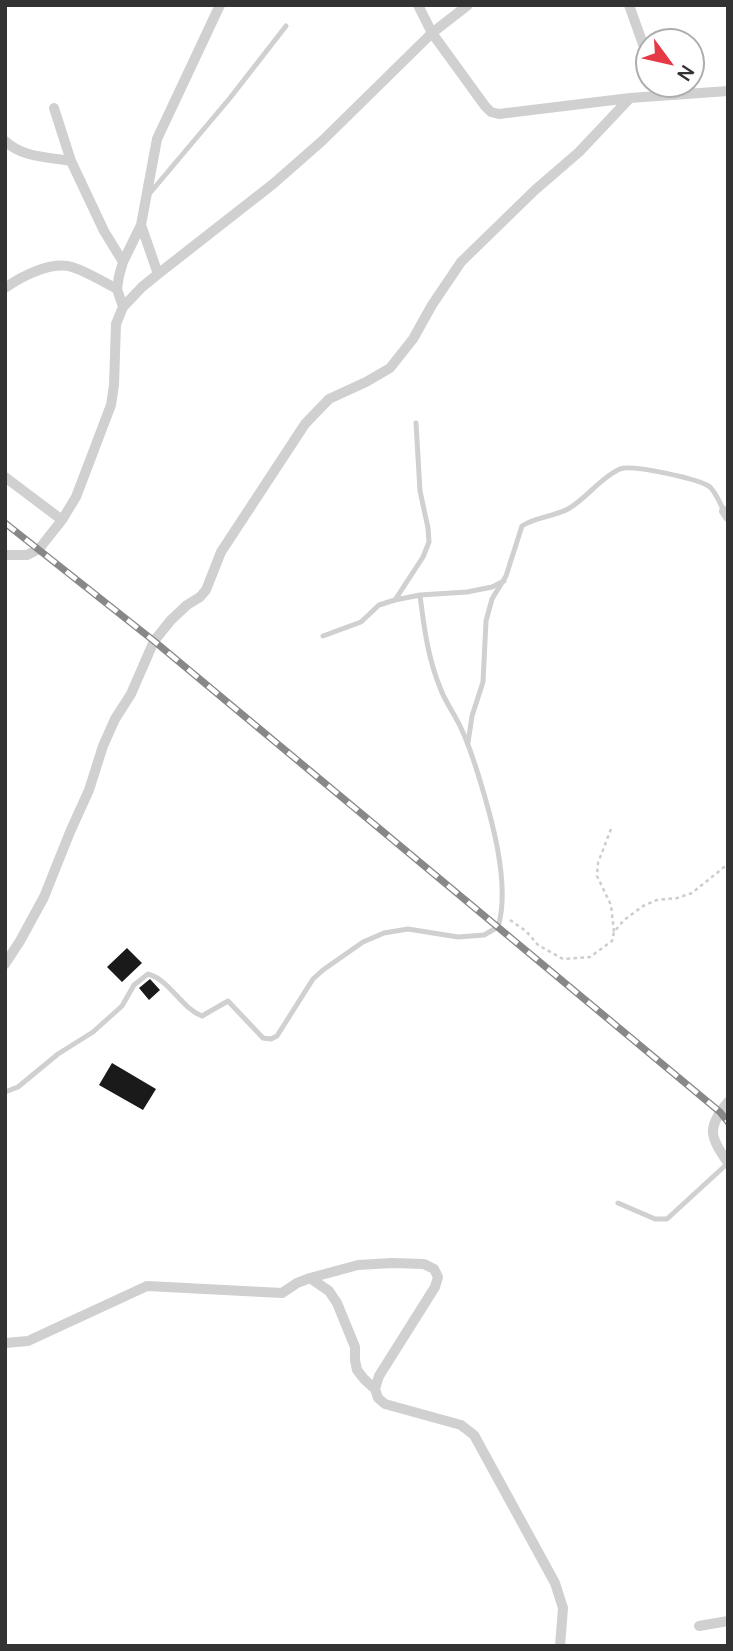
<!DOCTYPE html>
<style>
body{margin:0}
#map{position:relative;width:733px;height:1651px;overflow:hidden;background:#fff;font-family:Manrope,sans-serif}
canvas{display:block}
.frame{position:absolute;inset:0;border:7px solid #333;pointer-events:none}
.north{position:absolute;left:635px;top:28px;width:70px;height:70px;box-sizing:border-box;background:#fff;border:2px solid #adadad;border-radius:50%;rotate:123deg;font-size:19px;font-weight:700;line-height:28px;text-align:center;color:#333}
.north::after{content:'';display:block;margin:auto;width:24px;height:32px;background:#e63946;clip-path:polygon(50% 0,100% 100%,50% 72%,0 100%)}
</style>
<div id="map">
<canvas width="733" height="1651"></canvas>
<div class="frame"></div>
<div class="north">N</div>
</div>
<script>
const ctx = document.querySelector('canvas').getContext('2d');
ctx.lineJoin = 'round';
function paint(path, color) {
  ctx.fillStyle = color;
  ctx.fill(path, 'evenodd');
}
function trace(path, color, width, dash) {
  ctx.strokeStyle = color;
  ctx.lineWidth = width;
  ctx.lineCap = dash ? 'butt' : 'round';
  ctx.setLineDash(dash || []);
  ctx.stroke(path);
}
paint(new Path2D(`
 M 127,948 L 142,963 L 122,982 L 107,967 Z
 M 150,979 L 160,990 L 149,1000 L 139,988 Z
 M 112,1063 L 156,1089 L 143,1110 L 99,1085 Z`), '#1a1a1a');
trace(new Path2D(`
 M 611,829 L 598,863 L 597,876 L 611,905 L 614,932
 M 510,920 L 526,931 L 538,945 L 563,959 L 590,957 L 612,941 L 614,932 L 624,920 L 643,906 L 657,900 L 677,898 L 692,893 L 728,864`), '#cdcdcd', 2.5, [3.5, 3.5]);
trace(new Path2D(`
 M 150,193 L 230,98 L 286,26
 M 395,600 L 423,557 L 429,542 L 428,528 L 420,491 L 416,423
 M 323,636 L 361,622 L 379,605 L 395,600 L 420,595 L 467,592 L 492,587 L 504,581
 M 468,743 L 472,716 L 483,682 L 486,621 L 492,599 L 506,576 L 522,526 C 535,517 553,517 568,509 C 586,499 601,477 620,469 C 631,464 700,479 710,487 C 716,493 720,503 724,511
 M 5,1092 L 18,1087 L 58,1054 L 93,1032 L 122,1006 L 134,985 L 148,974 C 170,980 180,1007 202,1016 L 228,1001 L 263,1038 L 271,1039 L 277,1036 L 313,979 L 323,970 L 363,942 L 384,933 L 408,929 L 458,937 L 484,935 L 498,927 C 511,884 491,816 478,774 C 473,758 468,743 461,728 C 455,715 446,703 441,690 C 428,659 424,628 420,595
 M 618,1203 L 655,1219 L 667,1219 L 728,1163`), '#d0d0d0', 5);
trace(new Path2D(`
 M 418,5 L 432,33 L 485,106 L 491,112 L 499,114 L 630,98 L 728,91
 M 629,5 L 649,61
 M 54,108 L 71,161 L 104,231 L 123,262
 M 5,141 C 23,158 48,157 71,161
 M 141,225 L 158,274
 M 5,288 C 22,276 51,261 72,267 C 88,272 103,282 117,289
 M 123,307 L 117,289 L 119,276 L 123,262 L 141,225 L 157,139 L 220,5
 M 5,477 L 62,520
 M 724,511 L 728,517
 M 5,555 L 27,555 L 39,549 L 62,520 L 76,497 L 111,405 L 114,385 L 116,324 L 123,307 L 142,287 L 158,274 L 273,184 L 322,141 L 432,33 L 468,5
 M 5,964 L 20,941 L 44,897 L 70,832 L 89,790 L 103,746 L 115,719 L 131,694 L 154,641 L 171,620 L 187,605 L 200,597 L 206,590 L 221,552 L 305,424 L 329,399 L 366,382 L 390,368 L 413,339 L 432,305 L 461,262 L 535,190 L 579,152 L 630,98
 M 728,1102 C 706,1129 710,1136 728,1163
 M 310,1278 L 329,1291 L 337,1303 L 355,1347 L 355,1360 L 357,1370 L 364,1379 L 375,1389 L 378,1398 L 385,1404 L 461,1425 L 474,1435 L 555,1583 L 563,1608 L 560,1646
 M 5,1343 L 28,1341 L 147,1286 L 282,1293 L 297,1283 L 310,1278 L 358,1265 L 392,1263 L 424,1264 L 434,1269 L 438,1277 L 435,1287 L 379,1376 L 375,1389
 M 699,1626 L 728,1621`), '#d0d0d0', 10);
const rail = new Path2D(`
 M 5,523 L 154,641 L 720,1112 L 728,1122`);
trace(rail, '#888', 7);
trace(rail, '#fff', 4.5, [13]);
</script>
